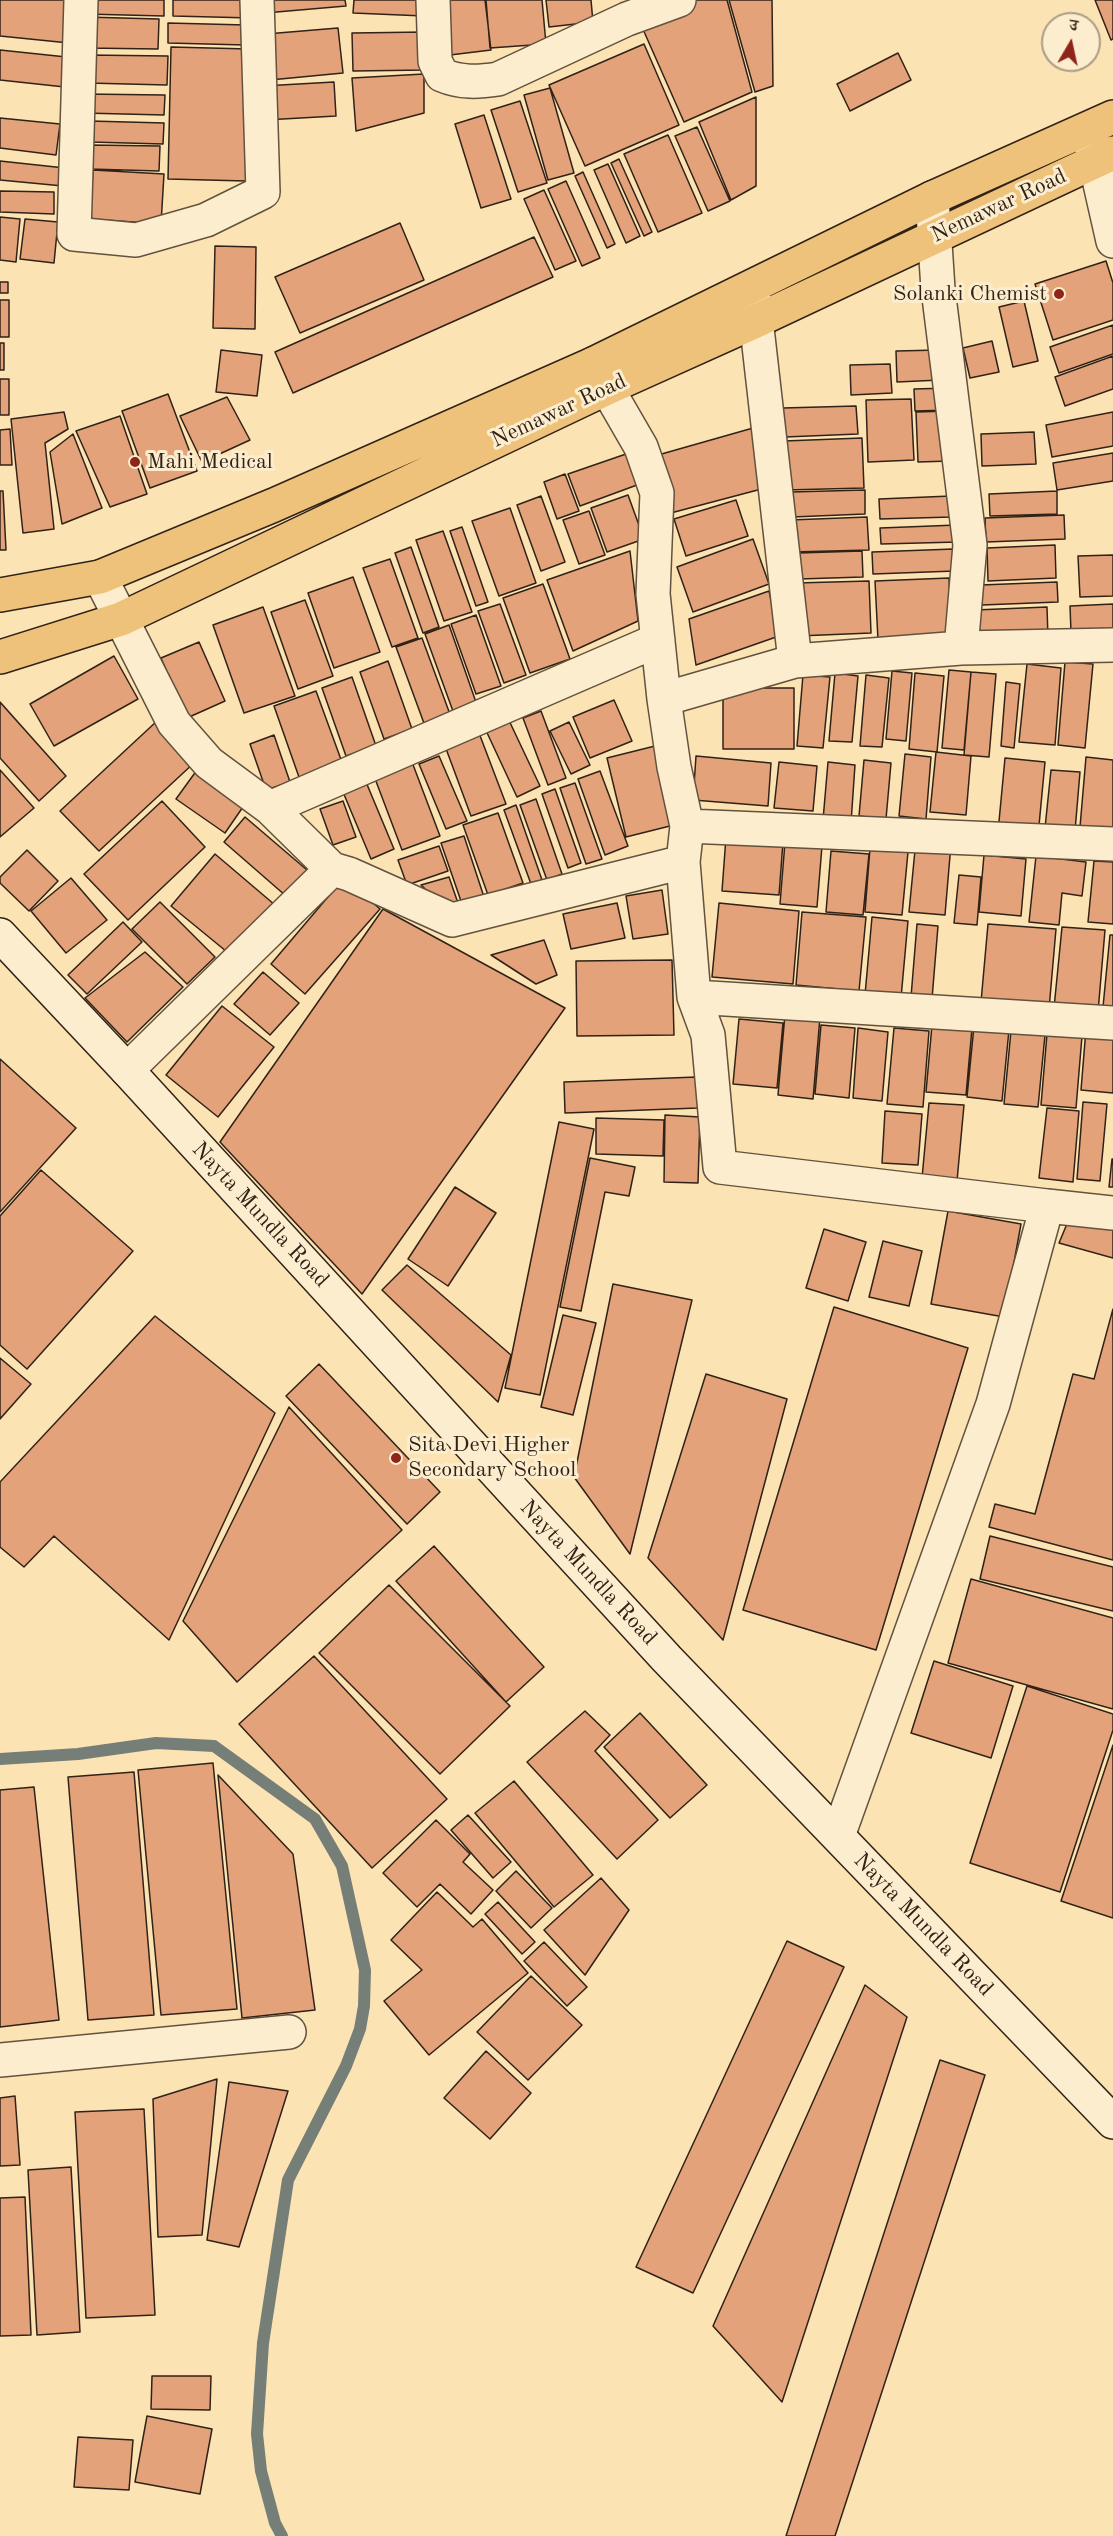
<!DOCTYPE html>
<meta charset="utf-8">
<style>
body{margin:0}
#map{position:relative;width:1113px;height:2536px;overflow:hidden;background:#fbe3b4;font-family:"Old Standard TT","Noto Serif Devanagari",serif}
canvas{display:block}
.north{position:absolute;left:1041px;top:12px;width:60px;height:60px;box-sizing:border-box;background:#fcedce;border:2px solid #aa9c84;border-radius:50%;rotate:9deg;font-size:16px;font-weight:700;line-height:24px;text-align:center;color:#302216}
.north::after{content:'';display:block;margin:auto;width:21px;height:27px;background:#8f2418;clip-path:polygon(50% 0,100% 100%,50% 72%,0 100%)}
</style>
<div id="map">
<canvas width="1113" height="2536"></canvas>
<div class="north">उ</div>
</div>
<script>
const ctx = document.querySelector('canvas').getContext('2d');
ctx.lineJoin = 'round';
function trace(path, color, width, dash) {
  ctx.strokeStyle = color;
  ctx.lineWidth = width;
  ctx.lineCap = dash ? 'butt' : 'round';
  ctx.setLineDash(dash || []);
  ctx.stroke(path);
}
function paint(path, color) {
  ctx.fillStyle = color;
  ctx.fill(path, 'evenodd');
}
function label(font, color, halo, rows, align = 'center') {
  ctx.font = font + ' "Old Standard TT",serif';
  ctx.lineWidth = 6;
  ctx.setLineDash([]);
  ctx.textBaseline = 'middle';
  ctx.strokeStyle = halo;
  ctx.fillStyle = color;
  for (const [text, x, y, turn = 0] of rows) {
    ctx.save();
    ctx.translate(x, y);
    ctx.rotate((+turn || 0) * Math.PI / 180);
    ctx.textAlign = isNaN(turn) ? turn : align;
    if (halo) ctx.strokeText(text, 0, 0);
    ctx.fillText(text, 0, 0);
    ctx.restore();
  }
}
trace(new Path2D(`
 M 0,1759 L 78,1754 L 156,1743 L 214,1746 L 315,1819 L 342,1866 L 365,1970 L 364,2006 L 360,2029 L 346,2066 L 288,2180 L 263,2343 L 257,2434 L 261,2471 L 275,2523 L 282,2536`), '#757e77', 12);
const building = new Path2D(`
 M 0,0 L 73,0 L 69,43 L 0,36 Z
 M 85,0 L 164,0 L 164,16 L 85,14 Z
 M 173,0 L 253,0 L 252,18 L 173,16 Z
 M 264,0 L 345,0 L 346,6 L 265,13 Z
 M 354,0 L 424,0 L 424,16 L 353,13 Z
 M 444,0 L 485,0 L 491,50 L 450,55 Z
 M 486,0 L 542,0 L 546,44 L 490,48 Z
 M 546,0 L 591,0 L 593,22 L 549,27 Z
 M 696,0 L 727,0 L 752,92 L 684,122 L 638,18 Z
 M 729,0 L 772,0 L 773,86 L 755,92 Z
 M 1095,0 L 1113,0 L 1113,39 L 1111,40 Z
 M 85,17 L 159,19 L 158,49 L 85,48 Z
 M 168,23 L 246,25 L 245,45 L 168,43 Z
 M 338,28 L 343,73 L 270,80 L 266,34 Z
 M 425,32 L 426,70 L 353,71 L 352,33 Z
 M 644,44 L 679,125 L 585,166 L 549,85 Z
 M 171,47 L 249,49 L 246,181 L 168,179 Z
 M 0,50 L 76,58 L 74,88 L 0,80 Z
 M 898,53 L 911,80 L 850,111 L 837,84 Z
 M 87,55 L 168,56 L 167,85 L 87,83 Z
 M 424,74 L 424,113 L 356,131 L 352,78 Z
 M 334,82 L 336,116 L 265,120 L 263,86 Z
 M 550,88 L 574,173 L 548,180 L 524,95 Z
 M 83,94 L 165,95 L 164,115 L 83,113 Z
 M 756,97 L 756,186 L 731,200 L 699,122 Z
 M 520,101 L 547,183 L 518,192 L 491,110 Z
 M 484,115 L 511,199 L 481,208 L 455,124 Z
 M 0,118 L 60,124 L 56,155 L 0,148 Z
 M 90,121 L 164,123 L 163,144 L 90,142 Z
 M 697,127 L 730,201 L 708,211 L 675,136 Z
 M 668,135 L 702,213 L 658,232 L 624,154 Z
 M 89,145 L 160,146 L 159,171 L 89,169 Z
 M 619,159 L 652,232 L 644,236 L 611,163 Z
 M 0,161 L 65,168 L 63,186 L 0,180 Z
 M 608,164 L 640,236 L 626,243 L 594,170 Z
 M 93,170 L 164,174 L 161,224 L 90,219 Z
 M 583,172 L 615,244 L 607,248 L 575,176 Z
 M 566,181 L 600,258 L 582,266 L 548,189 Z
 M 544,190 L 576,261 L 555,270 L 524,199 Z
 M 0,191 L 54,192 L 54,214 L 0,212 Z
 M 0,217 L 20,219 L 16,262 L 0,260 Z
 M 25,219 L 58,222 L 54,263 L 20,259 Z
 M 400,223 L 424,280 L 300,333 L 275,277 Z
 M 534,237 L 553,277 L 293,393 L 275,352 Z
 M 215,246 L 256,247 L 255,329 L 213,328 Z
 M 1106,261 L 1113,283 L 1113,320 L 1053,340 L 1035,284 Z
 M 0,282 L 8,282 L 8,293 L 0,293 Z
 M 0,300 L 9,300 L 9,337 L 0,337 Z
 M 1024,301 L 1038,361 L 1013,367 L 999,307 Z
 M 1113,325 L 1113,354 L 1059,373 L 1050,347 Z
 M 992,341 L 999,372 L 970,378 L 963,348 Z
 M 0,343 L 4,343 L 4,370 L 0,370 Z
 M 221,350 L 262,355 L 257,396 L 216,392 Z
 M 939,350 L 940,380 L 897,382 L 896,351 Z
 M 1113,356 L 1113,389 L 1065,406 L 1055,377 Z
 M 890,364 L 892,393 L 851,395 L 850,365 Z
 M 0,379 L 9,379 L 9,415 L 0,415 Z
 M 950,388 L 951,410 L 915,411 L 914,389 Z
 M 168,394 L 197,471 L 150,488 L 122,411 Z
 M 227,397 L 250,440 L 202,462 L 180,416 Z
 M 911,399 L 914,460 L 868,462 L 866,400 Z
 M 856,406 L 858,434 L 785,437 L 783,408 Z
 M 949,411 L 950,461 L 918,462 L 916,412 Z
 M 64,412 L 68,429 L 45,443 L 54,529 L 23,533 L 11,419 Z
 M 1113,412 L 1113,446 L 1052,457 L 1046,425 Z
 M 120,416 L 147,494 L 110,507 L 76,431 Z
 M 753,428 L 769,487 L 667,514 L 651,457 Z
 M 10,429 L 12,465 L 0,465 L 0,430 Z
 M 1034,432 L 1036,464 L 982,466 L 981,434 Z
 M 73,434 L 102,508 L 62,524 L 50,452 Z
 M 862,438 L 864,488 L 786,490 L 784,441 Z
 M 1113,453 L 1113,481 L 1057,490 L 1053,463 Z
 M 626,454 L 637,485 L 580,506 L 568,474 Z
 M 565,474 L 579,511 L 557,519 L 544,482 Z
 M 865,490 L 865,514 L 792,517 L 791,492 Z
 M 0,491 L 3,491 L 6,550 L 0,550 Z
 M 1057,491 L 1057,514 L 990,516 L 989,494 Z
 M 628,495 L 644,539 L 607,552 L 591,508 Z
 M 541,496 L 565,562 L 541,571 L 517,505 Z
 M 951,496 L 952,517 L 880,519 L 879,499 Z
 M 736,500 L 748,536 L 686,556 L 674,519 Z
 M 510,508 L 536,583 L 499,596 L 472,521 Z
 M 589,511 L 605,555 L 579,564 L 563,520 Z
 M 1064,515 L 1065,539 L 986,542 L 985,518 Z
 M 867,517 L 869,550 L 792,552 L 790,520 Z
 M 957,525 L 958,542 L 881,544 L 880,528 Z
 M 462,527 L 488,602 L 476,606 L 450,531 Z
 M 443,531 L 472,612 L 444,621 L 416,540 Z
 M 753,539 L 769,584 L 693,612 L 677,567 Z
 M 1055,545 L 1056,578 L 988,581 L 987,548 Z
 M 411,547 L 439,627 L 423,633 L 395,553 Z
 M 954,549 L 955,571 L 873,574 L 872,552 Z
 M 630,551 L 638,621 L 573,651 L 547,580 Z
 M 862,551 L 863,577 L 799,579 L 798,553 Z
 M 1113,555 L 1113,596 L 1080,597 L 1078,556 Z
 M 390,559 L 418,638 L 392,647 L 363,568 Z
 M 353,577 L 380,652 L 334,668 L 308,593 Z
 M 949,578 L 952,637 L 878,640 L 875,581 Z
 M 869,581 L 871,633 L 798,636 L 796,583 Z
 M 1057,582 L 1058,602 L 982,605 L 981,585 Z
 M 543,584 L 570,659 L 530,673 L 503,598 Z
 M 769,591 L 779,636 L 696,665 L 689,619 Z
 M 305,600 L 333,676 L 298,689 L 271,612 Z
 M 500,604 L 526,675 L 504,683 L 478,611 Z
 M 1113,604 L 1113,630 L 1071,632 L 1070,606 Z
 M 263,607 L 295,696 L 244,713 L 213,625 Z
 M 1047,607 L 1048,638 L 976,641 L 975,610 Z
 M 476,615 L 501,686 L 476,694 L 451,624 Z
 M 449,625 L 477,705 L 454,714 L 425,634 Z
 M 422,638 L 451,717 L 425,726 L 396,647 Z
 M 199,642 L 225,701 L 187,718 L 161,658 Z
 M 114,656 L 138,699 L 54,746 L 30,704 Z
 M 388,661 L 412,729 L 384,739 L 360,672 Z
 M 1065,662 L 1093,664 L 1085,748 L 1058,745 Z
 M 1027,664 L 1061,668 L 1055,745 L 1019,742 Z
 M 949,670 L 971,672 L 964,750 L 942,748 Z
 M 892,671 L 912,673 L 906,741 L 886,739 Z
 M 971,672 L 996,674 L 989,757 L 964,755 Z
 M 835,673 L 858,676 L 852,742 L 829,741 Z
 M 915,673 L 944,676 L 937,752 L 909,749 Z
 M 803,675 L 830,677 L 823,748 L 797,746 Z
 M 866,675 L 889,678 L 882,747 L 860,746 Z
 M 352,677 L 376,746 L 346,756 L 322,688 Z
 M 1006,682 L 1020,684 L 1014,748 L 1001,746 Z
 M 723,688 L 794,688 L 794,749 L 723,749 Z
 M 316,691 L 343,765 L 300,780 L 274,706 Z
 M 614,700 L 632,741 L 590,758 L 573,717 Z
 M 0,702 L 66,776 L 39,801 L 0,758 Z
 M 541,711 L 566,778 L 548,785 L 523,718 Z
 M 505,712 L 540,786 L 517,797 L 482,722 Z
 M 157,721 L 195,762 L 99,851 L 60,811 Z
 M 569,722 L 590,765 L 571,774 L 550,731 Z
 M 479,733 L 506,804 L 471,816 L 445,746 Z
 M 274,735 L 290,782 L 266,790 L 250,744 Z
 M 659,745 L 678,824 L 626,837 L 607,758 Z
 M 936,752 L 971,756 L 966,815 L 930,812 Z
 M 905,754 L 931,757 L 926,819 L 899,816 Z
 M 439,756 L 467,821 L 446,829 L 419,764 Z
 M 696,756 L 771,763 L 768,806 L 693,800 Z
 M 1086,757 L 1113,760 L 1113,830 L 1080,827 Z
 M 1005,758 L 1045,762 L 1038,836 L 998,832 Z
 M 864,760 L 891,763 L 886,819 L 859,816 Z
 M 412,762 L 440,836 L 402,850 L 374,776 Z
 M 779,762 L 817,766 L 813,811 L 774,808 Z
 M 828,762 L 855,765 L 851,823 L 823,820 Z
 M 0,770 L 34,808 L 0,837 Z
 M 197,770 L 245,804 L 225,833 L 176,799 Z
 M 1051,770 L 1080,772 L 1075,831 L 1045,828 Z
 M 600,771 L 628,846 L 605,855 L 578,779 Z
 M 366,782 L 394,849 L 371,859 L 343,792 Z
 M 575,783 L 602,859 L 586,864 L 560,788 Z
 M 555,789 L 581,863 L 568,868 L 542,794 Z
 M 536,799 L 562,874 L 547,880 L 520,805 Z
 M 162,801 L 205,847 L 128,920 L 84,874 Z
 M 343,801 L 356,837 L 333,845 L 320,809 Z
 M 516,805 L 542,880 L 531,884 L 504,810 Z
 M 498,813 L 523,883 L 488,895 L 463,825 Z
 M 245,817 L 307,870 L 286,896 L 224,842 Z
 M 464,836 L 484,897 L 462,904 L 441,843 Z
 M 726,837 L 783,842 L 779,895 L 722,891 Z
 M 916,840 L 951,844 L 945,915 L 909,912 Z
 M 785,842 L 822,846 L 817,907 L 780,904 Z
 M 439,846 L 448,871 L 407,885 L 398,860 Z
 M 870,848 L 908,852 L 902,915 L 865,912 Z
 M 27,850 L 58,881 L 29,911 L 0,883 L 0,877 Z
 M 831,851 L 869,854 L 863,915 L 826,912 Z
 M 215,854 L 275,905 L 232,956 L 171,906 Z
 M 984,855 L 1026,859 L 1021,916 L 979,912 Z
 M 1036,856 L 1086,862 L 1082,896 L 1062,893 L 1059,925 L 1029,922 Z
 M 1094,861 L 1113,862 L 1113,924 L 1088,922 Z
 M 959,875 L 981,877 L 977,925 L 954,923 Z
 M 449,877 L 459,906 L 445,908 L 421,885 Z
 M 71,878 L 107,920 L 66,953 L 31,911 Z
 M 344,878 L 380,909 L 305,994 L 271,964 Z
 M 662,890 L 668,934 L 633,939 L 626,896 Z
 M 160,902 L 215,957 L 187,984 L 132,929 Z
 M 617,903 L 625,938 L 571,949 L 563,914 Z
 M 719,903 L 799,911 L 793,984 L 712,977 Z
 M 383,909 L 565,1008 L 362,1294 L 220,1142 Z
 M 802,912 L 866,917 L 859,991 L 796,985 Z
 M 872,917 L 908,921 L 901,998 L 865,995 Z
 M 123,922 L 142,942 L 87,994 L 68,975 Z
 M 917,924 L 938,926 L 932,999 L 911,997 Z
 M 988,924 L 1056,929 L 1049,1009 L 981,1002 Z
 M 1062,927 L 1105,930 L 1098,1012 L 1054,1008 Z
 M 1110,935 L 1113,935 L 1113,1008 L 1103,1007 Z
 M 544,940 L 557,975 L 536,984 L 491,955 Z
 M 145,952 L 183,987 L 127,1042 L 85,998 Z
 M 672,960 L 674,1035 L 577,1036 L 576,961 Z
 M 263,972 L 299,1003 L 270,1035 L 234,1004 Z
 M 222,1006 L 274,1047 L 218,1117 L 166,1075 Z
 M 785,1014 L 820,1017 L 813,1099 L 778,1095 Z
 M 739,1019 L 783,1023 L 777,1088 L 733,1084 Z
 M 821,1025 L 855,1028 L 849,1098 L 815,1094 Z
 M 932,1025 L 972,1028 L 966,1095 L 926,1092 Z
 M 974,1026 L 1009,1030 L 1002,1101 L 967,1097 Z
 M 858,1028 L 888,1032 L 882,1101 L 853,1098 Z
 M 894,1028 L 929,1031 L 923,1107 L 887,1104 Z
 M 1086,1029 L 1113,1032 L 1113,1093 L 1081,1090 Z
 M 1011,1031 L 1045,1035 L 1038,1107 L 1004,1104 Z
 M 1047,1034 L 1082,1036 L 1076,1108 L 1041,1105 Z
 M 0,1059 L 76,1128 L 0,1212 Z
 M 697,1077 L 698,1108 L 565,1113 L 564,1082 Z
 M 1083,1102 L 1107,1104 L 1100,1181 L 1077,1179 Z
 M 929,1103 L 964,1105 L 957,1181 L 922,1178 Z
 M 1047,1108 L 1079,1111 L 1073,1182 L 1039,1178 Z
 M 885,1111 L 922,1114 L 918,1165 L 882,1163 Z
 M 665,1115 L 700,1117 L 698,1183 L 664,1182 Z
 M 596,1118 L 664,1120 L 663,1156 L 596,1154 Z
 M 559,1122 L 594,1129 L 540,1395 L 505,1388 Z
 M 590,1158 L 635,1167 L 629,1196 L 605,1192 L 581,1311 L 560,1307 Z
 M 1112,1159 L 1113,1159 L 1113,1187 L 1109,1187 Z
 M 41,1170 L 133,1251 L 27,1369 L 0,1345 L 0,1216 Z
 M 455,1187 L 496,1213 L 448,1286 L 408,1259 Z
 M 948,1211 L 1021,1224 L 1004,1317 L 931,1304 Z
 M 1069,1219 L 1113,1224 L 1113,1258 L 1059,1243 Z
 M 824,1229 L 866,1242 L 848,1301 L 806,1288 Z
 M 883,1241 L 922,1251 L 909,1306 L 869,1297 Z
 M 407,1265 L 511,1355 L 498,1402 L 382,1290 Z
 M 613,1284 L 692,1300 L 630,1554 L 574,1477 Z
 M 834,1307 L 968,1348 L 876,1650 L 743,1610 Z
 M 1113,1309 L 1113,1560 L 989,1527 L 995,1504 L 1035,1514 L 1073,1374 L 1094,1379 Z
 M 563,1315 L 596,1323 L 573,1415 L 541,1407 Z
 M 155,1316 L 275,1413 L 169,1640 L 54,1536 L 24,1567 L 0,1547 L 0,1482 Z
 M 0,1358 L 31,1384 L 0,1419 Z
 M 319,1364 L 440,1492 L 407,1524 L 286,1396 Z
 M 706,1374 L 787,1399 L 723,1640 L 648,1558 Z
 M 289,1407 L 402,1530 L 237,1682 L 183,1621 Z
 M 990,1536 L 1113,1567 L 1113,1611 L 980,1579 Z
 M 434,1546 L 544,1667 L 506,1702 L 396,1581 Z
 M 971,1579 L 1113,1618 L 1113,1709 L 948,1663 Z
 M 389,1585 L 510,1706 L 440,1774 L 319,1653 Z
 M 314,1656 L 447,1799 L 372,1868 L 239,1724 Z
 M 934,1661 L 1013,1686 L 991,1758 L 911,1733 Z
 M 1027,1686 L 1113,1714 L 1113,1730 L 1060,1892 L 970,1863 Z
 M 585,1711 L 610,1735 L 595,1751 L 658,1820 L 617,1859 L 527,1762 Z
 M 640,1713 L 707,1785 L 670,1818 L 604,1747 Z
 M 1113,1745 L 1113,1918 L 1061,1901 Z
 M 213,1763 L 237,2009 L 161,2015 L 138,1770 Z
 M 134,1772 L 154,2015 L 88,2020 L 68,1777 Z
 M 218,1775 L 293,1854 L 315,2010 L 242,2018 Z
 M 514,1781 L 593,1875 L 554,1907 L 475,1813 Z
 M 34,1787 L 59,2020 L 0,2027 L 0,1790 Z
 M 468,1815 L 511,1862 L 493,1878 L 451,1830 Z
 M 436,1820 L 470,1854 L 463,1862 L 493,1890 L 471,1914 L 440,1884 L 417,1907 L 383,1873 Z
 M 516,1871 L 552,1908 L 531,1928 L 496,1891 Z
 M 601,1878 L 629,1910 L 585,1975 L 544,1930 Z
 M 437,1892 L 473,1927 L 482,1919 L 528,1973 L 429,2055 L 384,2001 L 422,1970 L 391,1940 Z
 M 498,1902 L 535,1942 L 522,1954 L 485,1914 Z
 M 787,1941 L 844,1967 L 693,2293 L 636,2267 Z
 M 544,1942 L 587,1987 L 567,2006 L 524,1961 Z
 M 531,1976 L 582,2025 L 528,2080 L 477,2032 Z
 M 865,1985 L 907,2017 L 782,2402 L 713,2326 Z
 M 486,2051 L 531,2093 L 490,2139 L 444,2098 Z
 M 940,2060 L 985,2075 L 835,2536 L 786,2536 Z
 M 217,2079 L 202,2235 L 158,2237 L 153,2099 Z
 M 229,2082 L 288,2091 L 239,2247 L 207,2240 Z
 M 15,2096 L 20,2165 L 0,2166 L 0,2098 Z
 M 144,2109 L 155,2315 L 86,2318 L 75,2112 Z
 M 71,2167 L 80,2332 L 37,2335 L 28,2170 Z
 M 25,2197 L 31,2335 L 0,2336 L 0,2198 Z
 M 152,2376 L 211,2376 L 210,2410 L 151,2409 Z
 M 147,2416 L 212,2429 L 200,2494 L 135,2482 Z
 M 78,2437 L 133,2440 L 129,2490 L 74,2487 Z`);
paint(building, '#e4a27a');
trace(building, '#302216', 1.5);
const street = new Path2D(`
 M 81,0 L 74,234 L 136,240 L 206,220 L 263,192 L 257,0
 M 433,0 L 435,61 L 442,75 C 461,83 478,82 498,79 L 627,19 L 679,0
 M 1089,135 L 1113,241
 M 932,198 L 938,289 L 970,545 L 961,648
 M 753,293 L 795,661
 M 593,364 L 641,447 L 657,493 L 653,594 L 664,699 L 674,767 L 687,826 L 683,862 L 694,997 L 708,1035 L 720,1167 L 1047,1206
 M 100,577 L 174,723 L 209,763 L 270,808 L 332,869 L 349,874 L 452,920 L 683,862
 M 664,699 L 795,661 L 961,648 L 1113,645
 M 270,808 L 658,640
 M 687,826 L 1113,844
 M 694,997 L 1113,1023
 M 127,1070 L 332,869
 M 838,1836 L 993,1404 L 1047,1206 L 1113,1213
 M 0,2060 L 289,2032`);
const secondary = new Path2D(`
 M 0,935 L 127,1070 L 667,1659 L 1113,2122`);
const highway = new Path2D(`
 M 0,595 L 100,577 L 274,505 L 593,364 L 932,198 L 1113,117
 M 0,657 L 121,619 L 607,388 L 756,321 L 1113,153`);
trace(street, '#63523e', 36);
trace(secondary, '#302216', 36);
trace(highway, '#302216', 36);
trace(street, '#fcedce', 33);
trace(secondary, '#fcedce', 33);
trace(highway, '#eec27a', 33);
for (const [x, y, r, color] of [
 [1059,294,6,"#8f2418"],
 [135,462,6,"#8f2418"],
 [396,1458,6,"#8f2418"]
]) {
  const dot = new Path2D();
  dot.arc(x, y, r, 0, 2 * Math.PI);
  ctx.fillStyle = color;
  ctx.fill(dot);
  trace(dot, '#fcedce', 2);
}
label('22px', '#302216', '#fcedce', [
 ["Nemawar Road",999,206,-25],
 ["Nemawar Road",559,411,-25],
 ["Nayta Mundla Road",260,1215,47],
 ["Nayta Mundla Road",588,1573,47],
 ["Nayta Mundla Road",923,1925,46]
]);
label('22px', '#302216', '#fcedce', [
 ["Solanki Chemist",1047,294,"right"],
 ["Mahi Medical",147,462],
 ["Sita Devi Higher",408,1445],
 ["Secondary School",408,1470]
], 'left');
</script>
